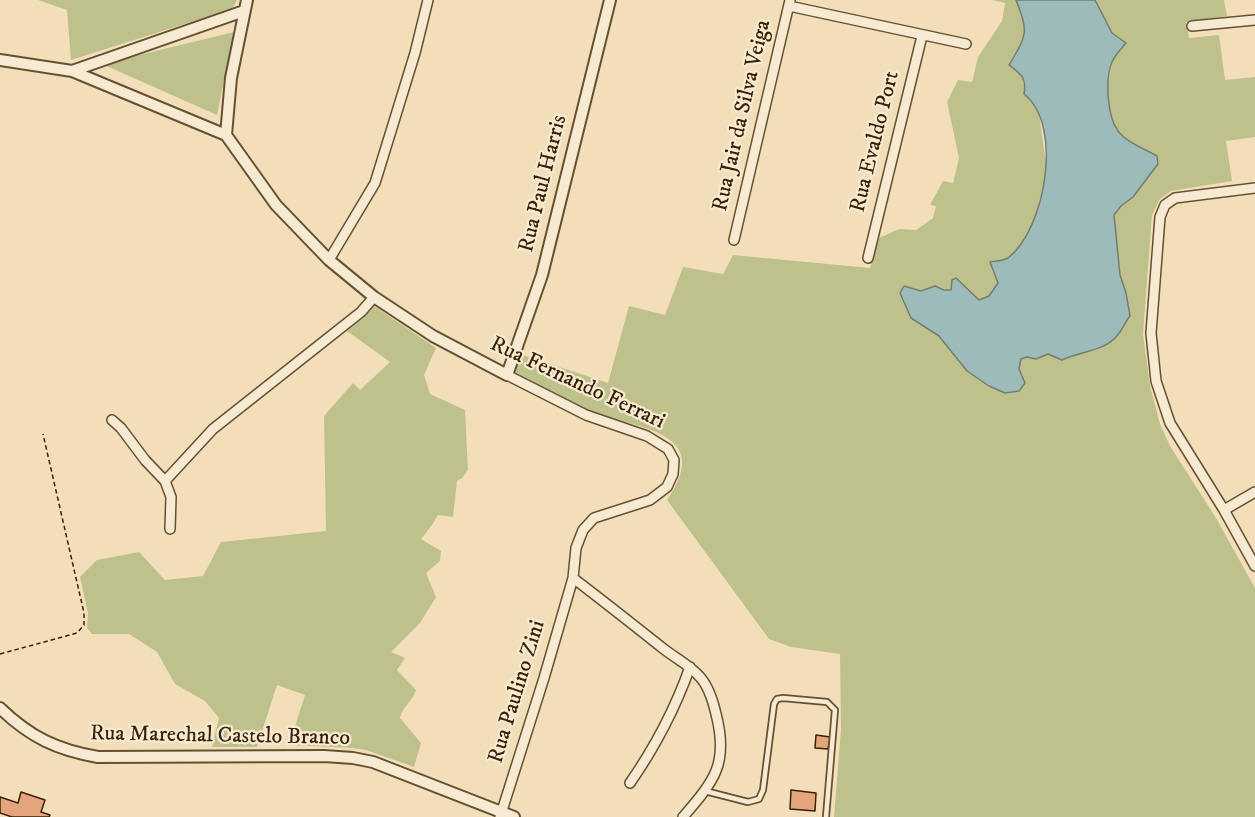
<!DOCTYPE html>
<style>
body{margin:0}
canvas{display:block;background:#f2dfba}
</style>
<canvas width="1255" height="817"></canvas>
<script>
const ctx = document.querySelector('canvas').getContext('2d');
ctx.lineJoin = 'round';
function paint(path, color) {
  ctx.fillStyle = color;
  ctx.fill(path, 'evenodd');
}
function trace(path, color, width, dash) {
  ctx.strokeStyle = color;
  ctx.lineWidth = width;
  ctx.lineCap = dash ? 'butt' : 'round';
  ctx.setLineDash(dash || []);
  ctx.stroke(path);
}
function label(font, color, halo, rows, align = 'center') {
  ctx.font = font + ' "IM FELL DW Pica",serif';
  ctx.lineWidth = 4.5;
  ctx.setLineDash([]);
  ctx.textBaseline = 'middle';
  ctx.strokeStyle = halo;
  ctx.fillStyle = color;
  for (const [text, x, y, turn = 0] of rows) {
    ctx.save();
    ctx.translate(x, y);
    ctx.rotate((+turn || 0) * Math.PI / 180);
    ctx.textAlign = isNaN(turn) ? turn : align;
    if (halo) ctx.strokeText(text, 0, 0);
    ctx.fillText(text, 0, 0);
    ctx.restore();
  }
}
paint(new Path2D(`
 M 38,0 L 237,0 L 232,9 L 71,60 L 67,10 Z
 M 992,0 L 1016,0 C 1029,33 1027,35 1009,64 L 1020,73 L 1039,114 L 1047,170 L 1035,219 L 1022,243 L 1006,260 L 990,262 L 998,283 L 989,296 L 979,300 C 967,288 950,293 935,286 L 921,291 L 904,286 L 911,318 L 939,336 L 967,371 L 1019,369 L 1021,359 L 1027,357 L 1036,359 L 1048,354 L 1062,360 L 1074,354 L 1099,349 L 1126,293 L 1120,275 L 1114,215 L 1121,206 L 1133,197 L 1158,164 L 1139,147 L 1119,133 L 1110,117 L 1108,86 L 1112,62 L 1112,33 L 1095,0 L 1224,0 L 1227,16 L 1186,22 L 1189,38 L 1219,35 L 1225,80 L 1255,77 L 1255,137 L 1226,141 L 1232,181 L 1171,191 L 1160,199 L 1152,215 L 1143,334 L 1150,386 L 1160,424 L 1170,446 L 1216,518 L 1255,588 L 1255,817 L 834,817 L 841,729 L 840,654 L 791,647 L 769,639 L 667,500 C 717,429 632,428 587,411 C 562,400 538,386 513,374 L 520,354 L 608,383 L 629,306 L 665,315 L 683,267 L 723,274 L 733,255 L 870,268 L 879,238 L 899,229 L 916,230 L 933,218 L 936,206 L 930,205 L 943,181 L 953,183 L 959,158 L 947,102 L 958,80 L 972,82 L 978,57 L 1002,21 L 1005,3 Z
 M 234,32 L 217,115 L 102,64 Z
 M 374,306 L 436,348 L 424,375 L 430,394 L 465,410 L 468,470 L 462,478 L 457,481 L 453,517 L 438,515 L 432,525 L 421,539 L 441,551 L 440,561 L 426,573 L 436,597 L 420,623 L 391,652 L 405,658 L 397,670 L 416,690 C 412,702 402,707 400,718 L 421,743 L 414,767 L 366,750 L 352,748 L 289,745 L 305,695 L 277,685 L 257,747 L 212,747 L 219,718 L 205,701 L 175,684 L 157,652 L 129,634 L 92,634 L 87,628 L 88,613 L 80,577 L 97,560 L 139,552 L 165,580 L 203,576 L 221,542 L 326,531 L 324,416 L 353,383 L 360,390 L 390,362 L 347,331 L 365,317 Z`), '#bfc18c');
const water = new Path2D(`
 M 1016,0 L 1095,0 L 1112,33 L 1126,43 C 1121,49 1115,55 1112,62 C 1105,79 1107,116 1118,131 C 1126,142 1145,149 1157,156 L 1158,164 L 1133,197 L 1121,206 L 1114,215 L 1120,275 L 1126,293 L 1130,316 C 1125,322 1122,331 1116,337 C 1102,352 1080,351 1062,360 L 1048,354 L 1036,359 L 1027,357 L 1021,359 L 1019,369 L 1025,383 L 1019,391 L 1005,393 L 989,386 L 967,371 L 939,336 L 911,318 L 900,293 L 904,286 L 921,291 L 935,286 L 944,290 L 951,290 L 952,280 L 956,278 L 979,300 L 989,296 L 998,283 L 990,262 C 996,261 1003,261 1008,258 C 1045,230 1064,125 1024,94 C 1027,78 1021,74 1009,65 C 1027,35 1029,33 1016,0 Z`);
paint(water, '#9dbbb8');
trace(water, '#757d70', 1.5);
const building = new Path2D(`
 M 816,735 L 830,737 L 828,749 L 815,748 Z
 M 791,790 L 816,793 L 815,811 L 790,809 Z
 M 21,792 L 45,800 L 41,812 L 50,815 L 49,817 L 12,817 L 0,813 L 0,797 L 18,803 Z`);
paint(building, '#e4a57c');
trace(building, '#382104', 1.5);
const service = new Path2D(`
 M 705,791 L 748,802 L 759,799 L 763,790 L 774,704 L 777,699 L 783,698 L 827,702 L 835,710 L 826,817`);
const minor = new Path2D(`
 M 789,6 L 966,44
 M 1192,26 L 1255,20
 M 1255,188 L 1175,198 L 1165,205 L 1160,217 L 1151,333 L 1156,381 L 1170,423 L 1224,510 L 1255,566
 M 734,240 L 790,0
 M 868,258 L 922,36
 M 329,260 L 375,183 L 415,53 L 428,0
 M 112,420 L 121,428 L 145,460 L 165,481 L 213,429 L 361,312 L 374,297
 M 165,481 L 171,497 L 170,529
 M 1224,510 L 1255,492
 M 573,578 C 602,600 631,623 660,646 C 673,657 689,664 700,677 C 709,687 713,701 716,714 C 729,764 714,781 683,817
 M 630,783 C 655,747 675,709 690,667
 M 500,817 L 544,678 L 573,578 L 576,548 L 583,530 L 594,518 L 650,500 L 667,487 L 673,474 L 674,460 L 668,449 L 647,436 L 586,415 L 507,375`);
const tertiary = new Path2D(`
 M 247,0 L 231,78 L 226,135 L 276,205 L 329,260 L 374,297 L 433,336 L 507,375 L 542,275 L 610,0
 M 0,60 L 72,71 L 226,135
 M 72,71 L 244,11
 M 0,708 C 30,737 57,750 98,757 L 324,756 L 353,758 L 373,762 L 514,817`);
trace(service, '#665032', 8);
trace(minor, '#665032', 12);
trace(tertiary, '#665032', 14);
trace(new Path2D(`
 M 0,654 L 77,633 L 84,625 L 84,613 L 43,434`), '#382104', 1.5, [4.5, 3]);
trace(service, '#f7ead2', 4.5);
trace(minor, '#f7ead2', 9);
trace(tertiary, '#f7ead2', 10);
label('22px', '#382104', '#f7ead2', [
 ["Rua Jair da Silva Veiga",743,116,-77],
 ["Rua Evaldo Port",876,142,-76],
 ["Rua Paul Harris",544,184,-76],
 ["Rua Fernando Ferrari",577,384,25],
 ["Rua Paulino Zini",518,692,-73],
 ["Rua Marechal Castelo Branco",220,737,1]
]);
</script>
